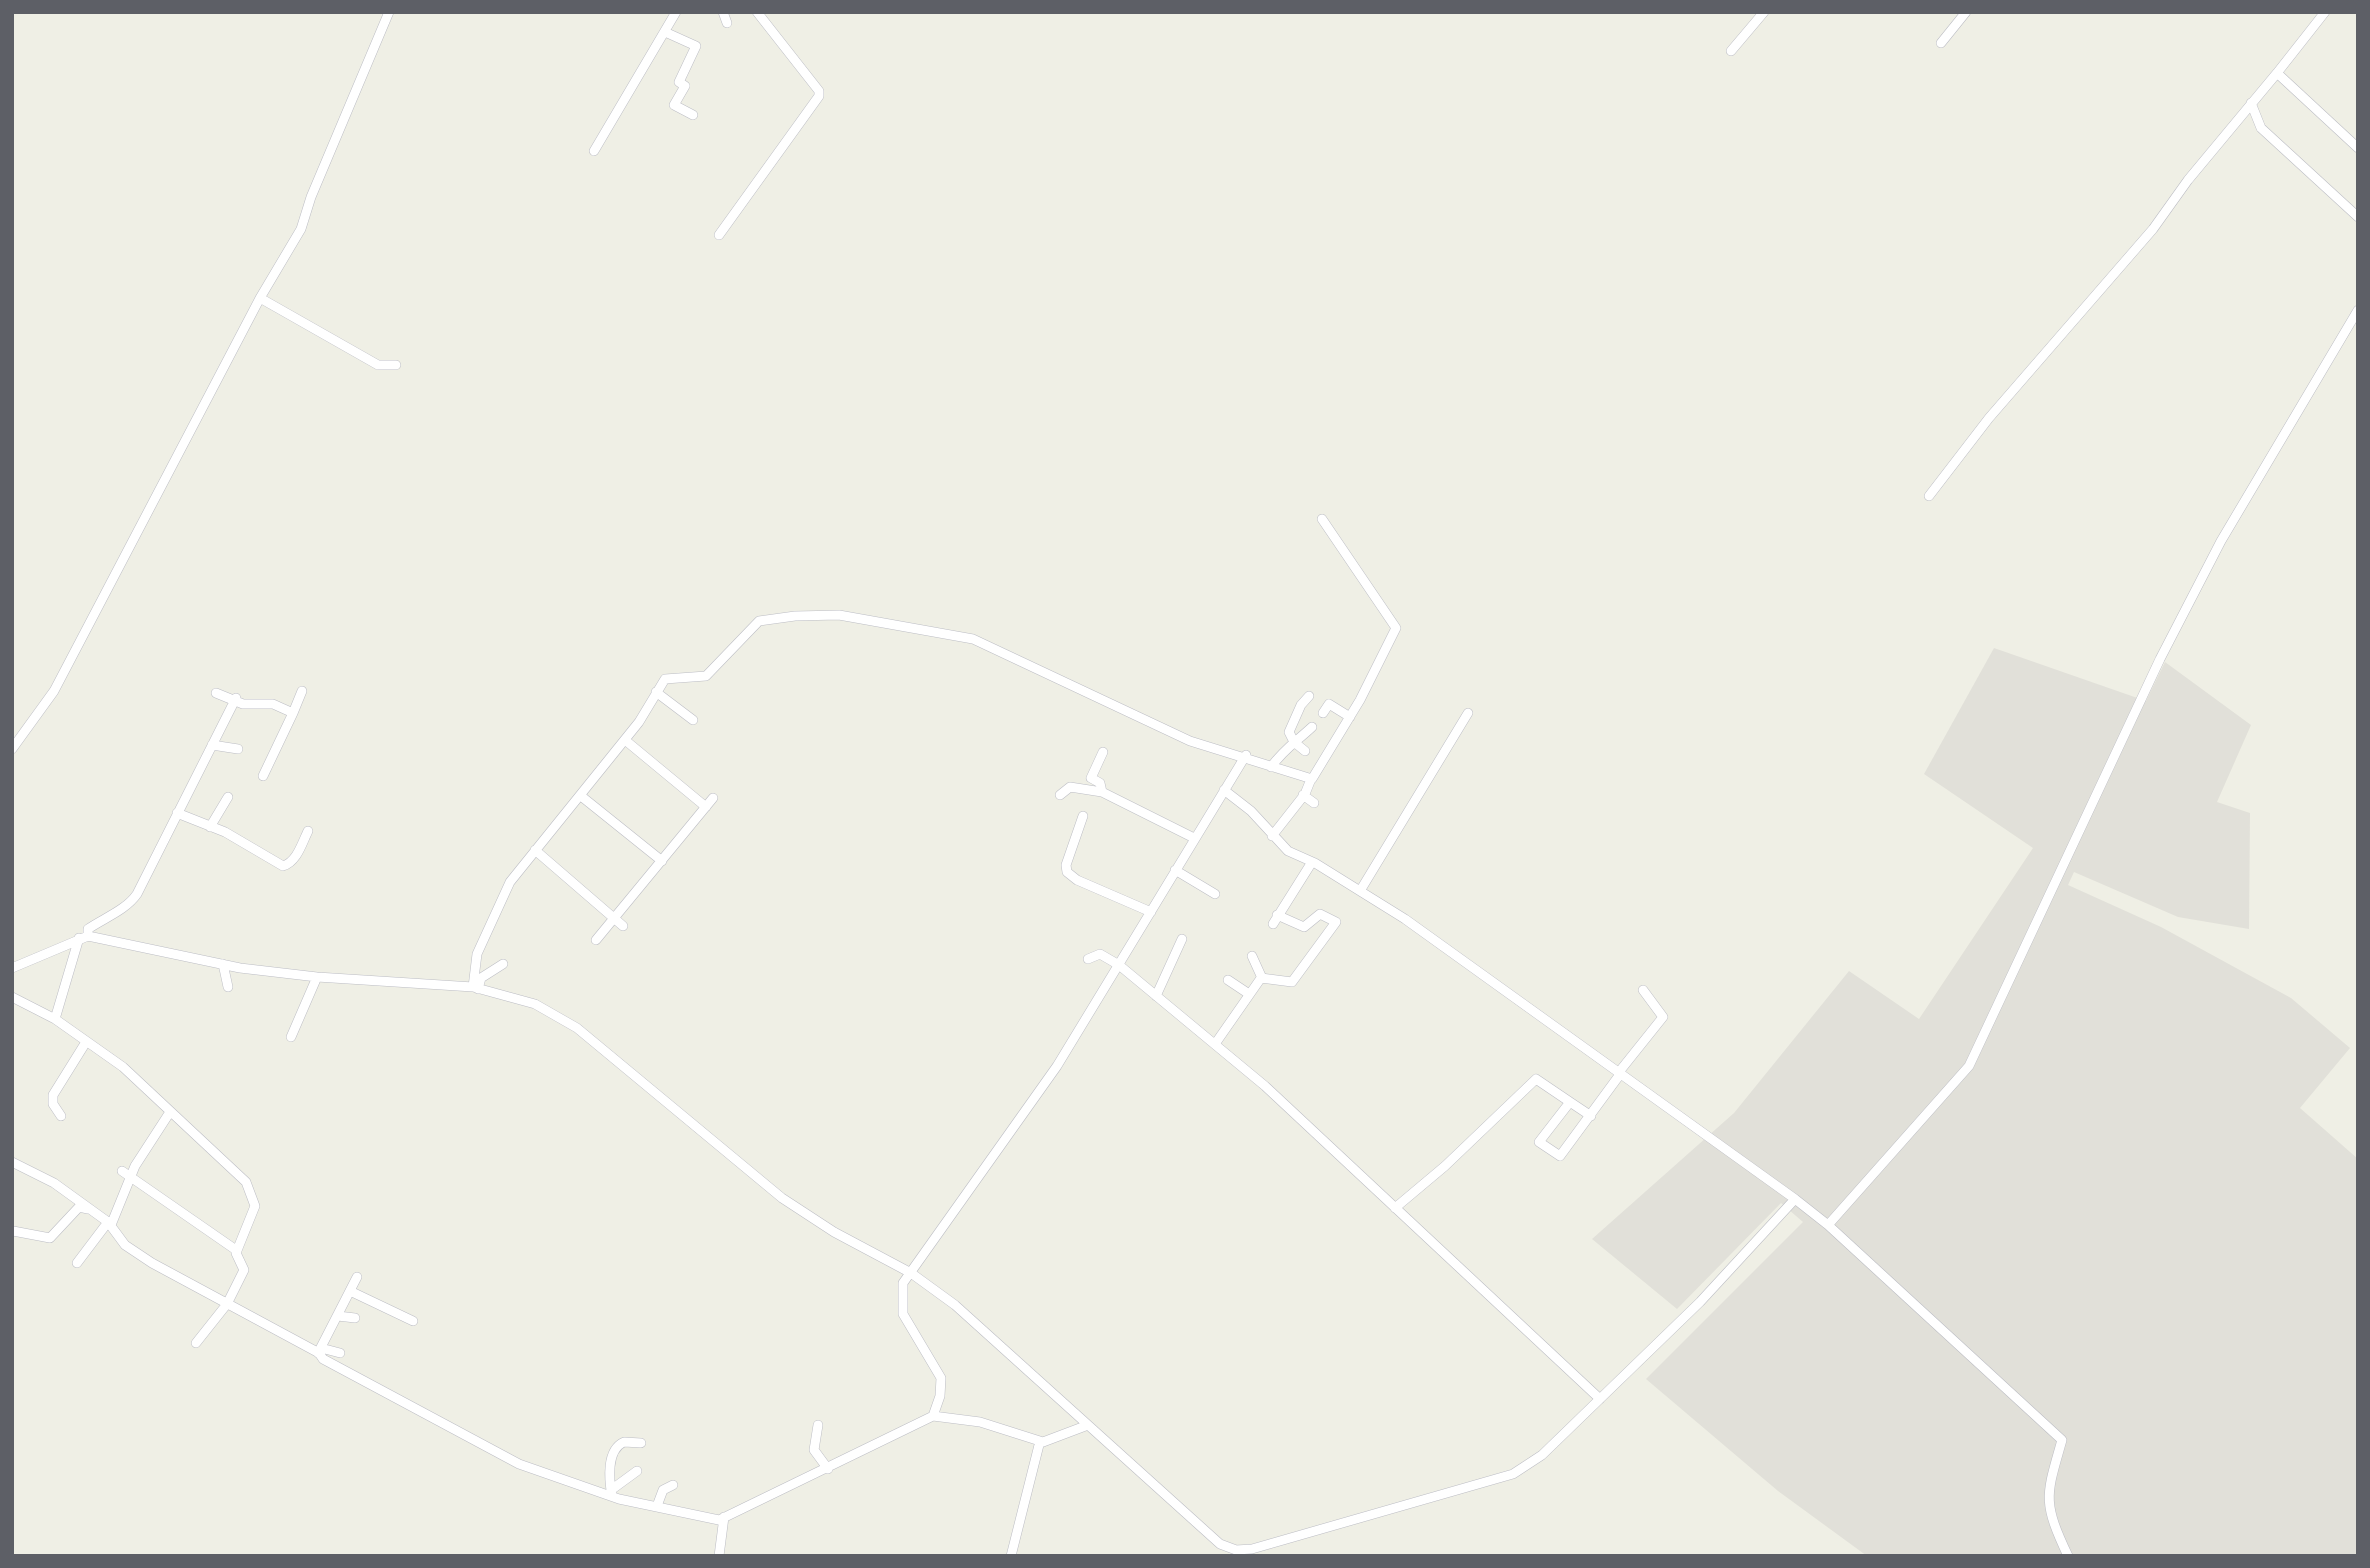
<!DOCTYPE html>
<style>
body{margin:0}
#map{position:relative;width:2370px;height:1568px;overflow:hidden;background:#efefe5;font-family:Jost,sans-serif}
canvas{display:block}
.frame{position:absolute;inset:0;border:14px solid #5d5f66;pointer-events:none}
</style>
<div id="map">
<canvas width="2370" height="1568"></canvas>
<div class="frame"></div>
</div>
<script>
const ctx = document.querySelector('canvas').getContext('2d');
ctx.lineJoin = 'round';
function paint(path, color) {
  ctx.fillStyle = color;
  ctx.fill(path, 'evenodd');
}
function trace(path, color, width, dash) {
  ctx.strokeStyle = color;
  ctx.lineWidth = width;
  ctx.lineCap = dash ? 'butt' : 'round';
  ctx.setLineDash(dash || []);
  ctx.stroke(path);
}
paint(new Path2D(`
 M 1994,648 L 2146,701 L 2165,662 L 2251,725 L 2217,802 L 2250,813 L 2249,929 L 2178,917 L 2074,872 L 2068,885 L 2161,927 L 2291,998 L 2350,1048 L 2300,1108 L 2358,1159 L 2358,1556 L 1867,1556 L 1778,1491 L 1646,1379 L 1803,1222 L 1781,1203 L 1677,1309 L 1592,1239 L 1734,1113 L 1849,971 L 1919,1019 L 2033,848 L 1924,774 Z`), '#e1e0d9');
const minor = new Path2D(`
 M 723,12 L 727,23
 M 2325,12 L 2277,73 L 2358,148
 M 665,32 L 696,46 L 679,82 L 685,86 L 674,105 L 693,115
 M 1941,43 L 1966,12
 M 1731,51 L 1764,12
 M 2251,103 L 2261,128 L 2358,217
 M 594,151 L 676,12
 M 719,235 L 819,96 L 819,91 L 757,12
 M 260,298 L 378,365 L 396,365
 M 1929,496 L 1989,418 L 2153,229 L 2188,180 L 2277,73
 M 656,692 L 693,720
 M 216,693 L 243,704 L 273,704 L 293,713 L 263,776
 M 293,713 L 302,691
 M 1323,713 L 1329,704 L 1350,717
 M 625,740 L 706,807
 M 212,745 L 238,749
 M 12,749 L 54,691 L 260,298 L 301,229 L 311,197 L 389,12
 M 1305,751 L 1294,742 L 1289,732 L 1301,705 L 1309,696
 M 1103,752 L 1091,778 L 1100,783 L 1102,792 L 1194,838
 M 1271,767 C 1285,748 1296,742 1312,727
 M 1224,790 L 1251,811 L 1288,851 L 1315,863 L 1405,919 L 1795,1199
 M 1060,795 L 1070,787 L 1102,792
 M 1303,795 L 1314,803
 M 581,796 L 662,861
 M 177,813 L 225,832 L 283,866 C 297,862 302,843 308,831
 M 1083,816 L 1066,865 L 1067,872 L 1077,880 L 1151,912
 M 210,827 L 228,797
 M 1272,836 L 1305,794 L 1311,779
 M 535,850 L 623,926
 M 1175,870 L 1215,894
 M 1360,891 L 1468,713
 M 1273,924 L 1312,862
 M 88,936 L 88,929 C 104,918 126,910 137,894 L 236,698
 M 596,940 L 713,798
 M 1252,956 L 1262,978
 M 1088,959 L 1100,954 L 1119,965 L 1265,1086 L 1600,1399
 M 223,964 L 228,987
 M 12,968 L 88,936 L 240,968 L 317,977 L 473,987 L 535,1004 L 577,1028 L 782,1198 L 834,1232 L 911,1273 L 955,1305 L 1220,1544 L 1236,1550 L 1252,1549 L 1513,1474 L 1542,1455 L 1700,1302 L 1795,1199 L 1828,1225 L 1969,1066 L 2160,659 L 2221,541 L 2358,310
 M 1228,980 L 1249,994
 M 473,987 L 477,954 L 510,882 L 639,722 L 665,679 L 706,676 L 759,621 L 795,616 L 839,615 L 973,639 L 1190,741 L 1312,779 L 1360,700 L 1396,628 L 1322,519
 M 478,989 L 481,978 L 503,964
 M 1156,996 L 1182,939
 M 12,997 L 55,1019 L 123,1067 L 246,1182 L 255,1206 L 236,1253 L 244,1270 L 227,1304 L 196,1343
 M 55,1019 L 79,938
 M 291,1037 L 317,977
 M 1215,1044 L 1261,978 L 1292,982 L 1336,922 L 1320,914 L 1304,927 L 1277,915
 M 1619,1072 L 1663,1017 L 1643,990
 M 1570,1102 L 1591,1116
 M 61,1116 L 53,1104 L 53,1095 L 86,1042
 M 12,1162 L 54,1183 L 108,1222 L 125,1245 L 152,1263 L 319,1353 L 323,1359 L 519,1464 L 619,1499 L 719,1520 L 933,1416 L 980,1422 L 1043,1442 L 1088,1425
 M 122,1171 L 236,1250
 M 1395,1208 L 1445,1166 L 1536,1079 L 1570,1102 L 1539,1142 L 1560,1156 L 1621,1073
 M 111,1225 L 135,1166 L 170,1112
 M 1828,1225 L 2062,1440 C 2046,1496 2042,1501 2068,1556
 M 13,1231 L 50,1238 L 79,1207 L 88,1209
 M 77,1263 L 108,1222
 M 350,1291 L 413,1321
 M 338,1316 L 355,1318
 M 321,1348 L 340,1353
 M 318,1353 L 357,1277
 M 933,1416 L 940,1396 L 941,1378 L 903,1314 L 903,1283 L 1057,1066 L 1246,755
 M 818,1425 L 814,1450 L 828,1469
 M 611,1490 L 637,1471
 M 612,1496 C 609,1480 606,1450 624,1442 L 641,1443
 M 657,1506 L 663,1490 L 673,1485
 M 719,1556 L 724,1517
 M 1011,1556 L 1040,1441`);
trace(minor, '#bcbdc4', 10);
trace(minor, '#fff', 9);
</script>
